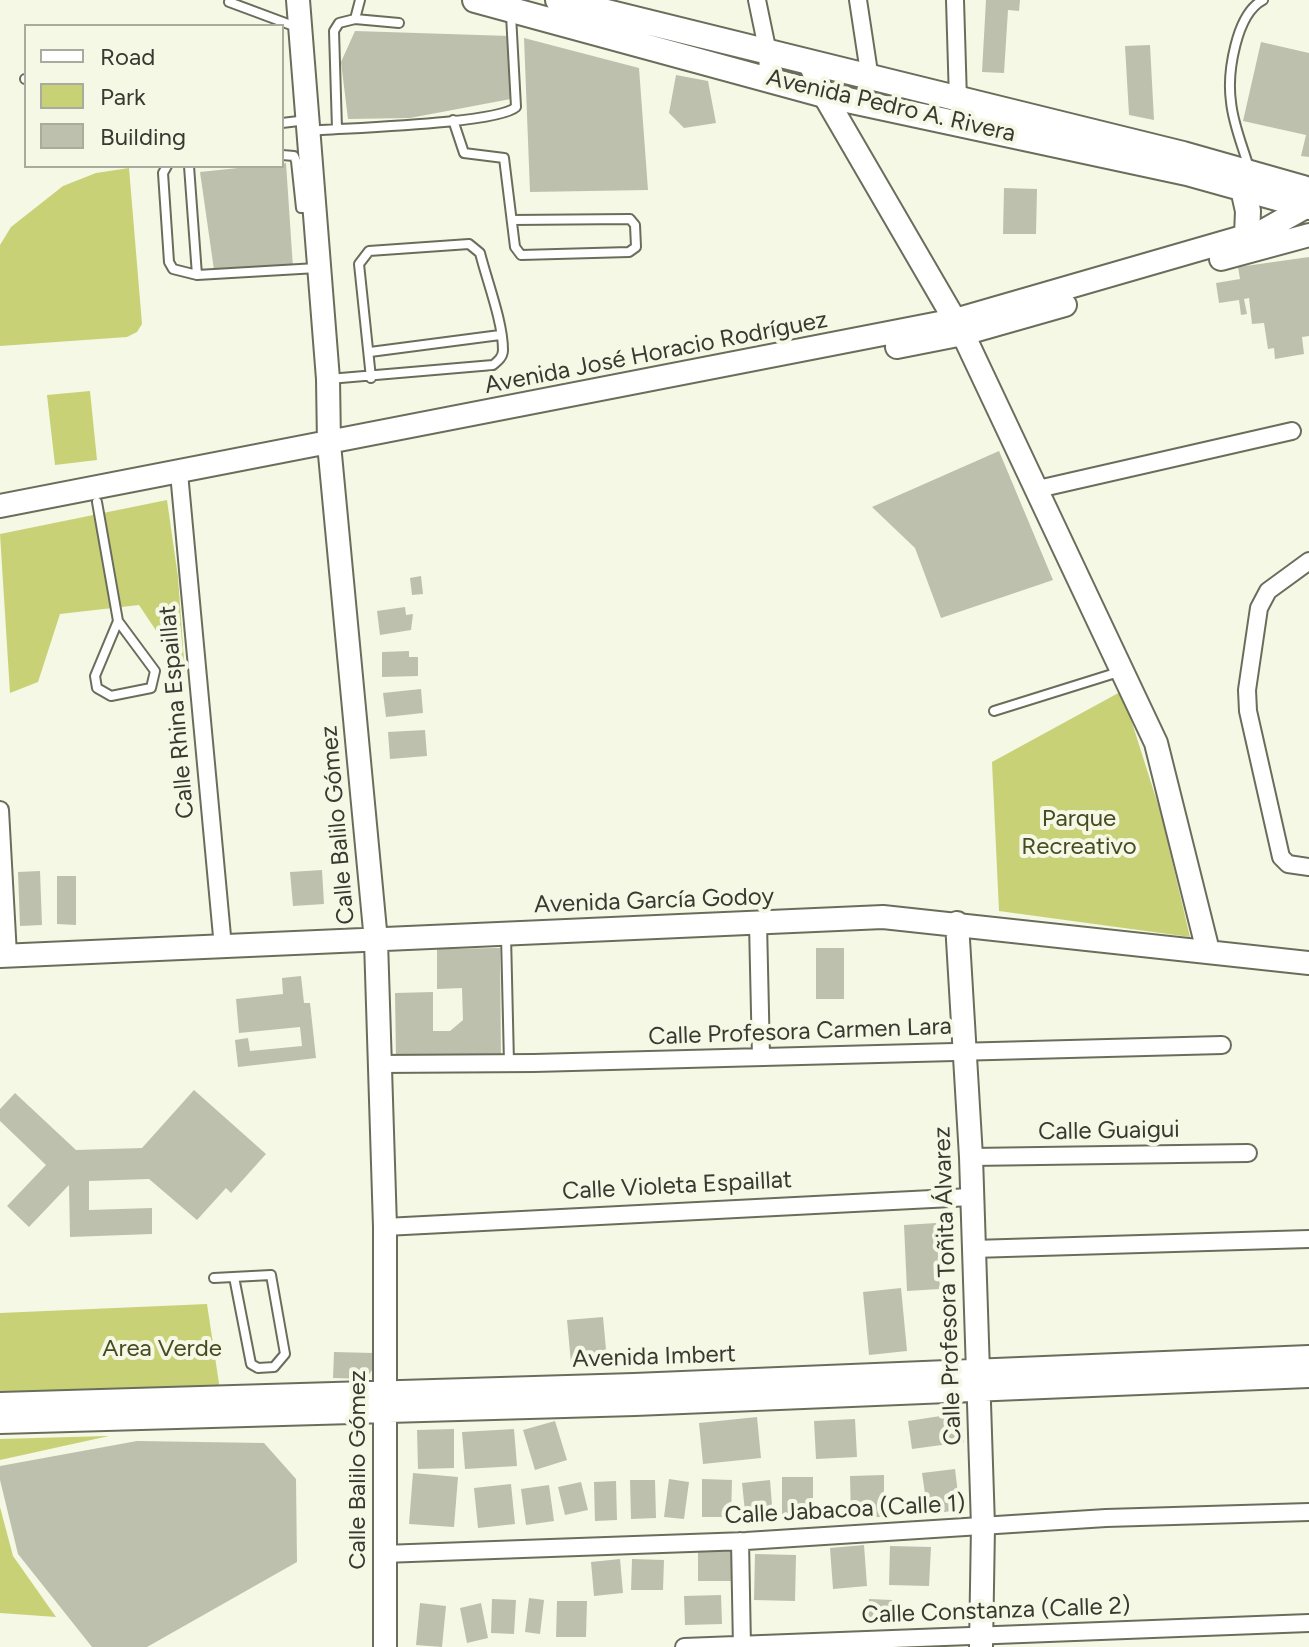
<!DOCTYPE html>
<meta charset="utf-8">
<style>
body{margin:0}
#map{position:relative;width:1309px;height:1647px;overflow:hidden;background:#f5f8e4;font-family:Figtree,sans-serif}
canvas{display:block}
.legend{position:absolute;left:24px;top:24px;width:260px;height:144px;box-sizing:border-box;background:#f5f8e4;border:2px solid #a9ac9c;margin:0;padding:10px 14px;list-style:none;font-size:24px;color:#383931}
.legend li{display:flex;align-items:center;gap:16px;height:40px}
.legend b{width:40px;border:2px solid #a9ac9c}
</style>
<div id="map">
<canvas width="1309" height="1647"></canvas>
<ul class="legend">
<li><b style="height:10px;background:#fff"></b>Road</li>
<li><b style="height:22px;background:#c9d177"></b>Park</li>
<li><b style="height:22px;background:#bdc0ad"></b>Building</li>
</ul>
</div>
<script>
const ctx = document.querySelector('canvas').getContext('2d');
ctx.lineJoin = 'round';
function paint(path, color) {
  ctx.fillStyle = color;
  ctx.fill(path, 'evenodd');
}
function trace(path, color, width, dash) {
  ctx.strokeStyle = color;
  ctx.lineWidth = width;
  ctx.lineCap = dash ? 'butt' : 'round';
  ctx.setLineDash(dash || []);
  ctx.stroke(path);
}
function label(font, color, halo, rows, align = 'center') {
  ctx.font = font + ' Figtree,sans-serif';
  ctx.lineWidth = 8;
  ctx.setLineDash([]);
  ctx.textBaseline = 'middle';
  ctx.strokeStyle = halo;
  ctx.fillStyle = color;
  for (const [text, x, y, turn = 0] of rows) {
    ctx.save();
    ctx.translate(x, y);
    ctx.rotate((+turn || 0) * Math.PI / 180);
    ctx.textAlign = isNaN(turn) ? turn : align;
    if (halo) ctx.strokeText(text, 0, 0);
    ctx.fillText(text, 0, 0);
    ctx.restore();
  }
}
paint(new Path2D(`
 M 129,168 L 142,324 L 137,332 L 127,337 L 0,346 L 0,245 L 11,227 L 63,186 L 96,173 Z
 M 90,391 L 97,460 L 55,465 L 47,395 Z
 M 167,500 L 178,577 L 185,674 L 139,605 L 60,614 L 38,682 L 10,693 L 0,534 Z
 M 1122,691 L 1161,814 L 1190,937 L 999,911 L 992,762 Z
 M 207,1304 L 220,1390 L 0,1395 L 0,1313 Z
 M 106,1436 L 109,1436 L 0,1460 L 0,1439 Z
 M 0,1507 L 13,1556 L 56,1617 L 0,1613 Z`), '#c9d177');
paint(new Path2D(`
 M 986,0 L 1020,0 L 1019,11 L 1008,10 L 1004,73 L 982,72 Z
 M 355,31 L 510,36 L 516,98 L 410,118 L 348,119 L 341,62 Z
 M 524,38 L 639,68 L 648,190 L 530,192 Z
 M 1261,42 L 1309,53 L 1309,157 L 1301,156 L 1306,135 L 1243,121 Z
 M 1150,45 L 1154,120 L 1129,115 L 1125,46 Z
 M 676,75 L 708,81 L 716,123 L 684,128 L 669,113 Z
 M 286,163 L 293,268 L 214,270 L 200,172 Z
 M 1004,188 L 1037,189 L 1036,234 L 1003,234 Z
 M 1309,257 L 1309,336 L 1302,337 L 1304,354 L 1275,359 L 1274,348 L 1268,349 L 1264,323 L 1252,324 L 1249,298 L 1244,299 L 1247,314 L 1241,315 L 1239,300 L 1219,303 L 1216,283 L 1240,279 L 1238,267 Z
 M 999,451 L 1053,580 L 941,618 L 915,548 L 872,507 Z
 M 421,576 L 423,594 L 412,595 L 410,578 Z
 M 405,607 L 406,615 L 413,614 L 411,630 L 380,635 L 377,611 Z
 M 409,651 L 409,657 L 418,657 L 418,676 L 382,677 L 382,652 Z
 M 421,689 L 423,713 L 386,717 L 383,693 Z
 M 425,730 L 427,756 L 390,759 L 388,732 Z
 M 322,870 L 324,904 L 293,906 L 290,872 Z
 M 40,871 L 42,925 L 20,926 L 18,872 Z
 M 57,876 L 76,876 L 76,925 L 57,924 Z
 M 500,948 L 501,1058 L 396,1060 L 395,993 L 433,992 L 433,1031 L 450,1031 L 463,1020 L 462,988 L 437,989 L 437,949 Z
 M 816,948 L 844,948 L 844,999 L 816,999 Z
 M 301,976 L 304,1003 L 310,1003 L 316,1058 L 238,1067 L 235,1040 L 248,1038 L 250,1051 L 302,1046 L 300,1027 L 239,1033 L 236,999 L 283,994 L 282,978 Z
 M 194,1090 L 266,1154 L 231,1193 L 226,1188 L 197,1220 L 149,1179 L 89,1181 L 89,1210 L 152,1208 L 152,1234 L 70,1237 L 69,1185 L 29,1227 L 7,1206 L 46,1165 L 0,1121 L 0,1109 L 15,1093 L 76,1150 L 142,1148 Z
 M 936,1223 L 940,1289 L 907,1291 L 904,1225 Z
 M 901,1288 L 907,1351 L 869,1355 L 863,1292 Z
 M 603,1317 L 607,1360 L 571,1363 L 567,1320 Z
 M 334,1352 L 373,1353 L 372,1370 L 366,1379 L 333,1378 Z
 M 960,1413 L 964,1442 L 912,1449 L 908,1421 Z
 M 757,1417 L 761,1458 L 703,1464 L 699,1423 Z
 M 855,1419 L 857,1457 L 816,1459 L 814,1421 Z
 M 555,1421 L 567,1460 L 535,1470 L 523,1430 Z
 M 454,1429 L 454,1468 L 418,1469 L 417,1430 Z
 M 514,1429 L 517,1466 L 465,1469 L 462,1432 Z
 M 137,1441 L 264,1443 L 296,1479 L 297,1562 L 147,1647 L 92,1647 L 18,1554 L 0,1480 L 0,1466 Z
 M 955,1469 L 960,1510 L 928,1514 L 922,1473 Z
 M 413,1473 L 458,1477 L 454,1527 L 409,1524 Z
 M 884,1475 L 884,1517 L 851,1517 L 850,1476 Z
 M 782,1477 L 813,1477 L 813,1519 L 782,1519 Z
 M 669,1479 L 689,1482 L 684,1519 L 664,1517 Z
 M 702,1479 L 732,1480 L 731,1517 L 702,1517 Z
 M 630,1480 L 655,1480 L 656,1518 L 631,1519 Z
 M 770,1480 L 773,1518 L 746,1521 L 742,1483 Z
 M 616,1481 L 617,1520 L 595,1521 L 594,1482 Z
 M 581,1482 L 588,1510 L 565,1515 L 558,1487 Z
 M 511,1484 L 515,1524 L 478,1528 L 474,1488 Z
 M 549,1485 L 554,1521 L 526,1525 L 521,1489 Z
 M 864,1545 L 867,1586 L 833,1589 L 830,1548 Z
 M 890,1546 L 931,1547 L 929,1586 L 889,1585 Z
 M 733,1551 L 733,1581 L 698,1581 L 698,1552 Z
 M 755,1554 L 796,1555 L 795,1601 L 754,1600 Z
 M 620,1559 L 623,1593 L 594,1596 L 591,1562 Z
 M 632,1559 L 664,1560 L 663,1590 L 631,1590 Z
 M 721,1595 L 722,1624 L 685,1625 L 684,1596 Z
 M 529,1598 L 544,1600 L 540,1634 L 525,1632 Z
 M 492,1599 L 516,1600 L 514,1634 L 491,1633 Z
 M 869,1599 L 892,1600 L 890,1622 L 867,1621 Z
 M 557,1601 L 587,1601 L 586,1637 L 556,1637 Z
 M 420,1603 L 446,1606 L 442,1647 L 416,1645 Z
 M 481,1603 L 488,1638 L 467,1643 L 460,1608 Z`), '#bdc0ad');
const lane = new Path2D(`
 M 229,2 L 299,28
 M 355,19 L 360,0
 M 25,79 L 26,79
 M 453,120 L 464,153 L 504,158 L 515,247 L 521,255 L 629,252 L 636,247 L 635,225 L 630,219 L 512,220
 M 282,123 L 307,120
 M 337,129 L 334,31 L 339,23 L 355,19 L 399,23
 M 309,131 C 343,128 498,124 516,107 L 511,15
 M 282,155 L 294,156 L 296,161 L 301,208 L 314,208
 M 167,166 L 163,173 L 169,262 L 173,269 L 197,275 L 317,268
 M 189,166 L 197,275
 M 1249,168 C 1243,147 1233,124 1231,102 C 1227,73 1236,14 1263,0
 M 370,352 L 500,335
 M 329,379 L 493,365 C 498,361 503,357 503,350 C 503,322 487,281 480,253 L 469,244 L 369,251 L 359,264 L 371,378
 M 97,502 L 118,621 L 155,671 L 151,688 L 111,696 L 97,688 L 95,676 L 118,621
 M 994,711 L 1122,671
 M 506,936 L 509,1063
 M 214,1278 L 271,1275 L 285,1354 L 274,1367 L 258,1368 L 251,1364 L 234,1277`);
const street = new Path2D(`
 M 757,0 L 768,53 L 767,77
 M 858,0 L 870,79
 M 955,0 L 958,100
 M 179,473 L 223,947
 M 1038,489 L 1292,431
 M 1309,561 L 1268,591 L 1259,608 L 1247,690 L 1248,711 L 1281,857 L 1288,864 L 1309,867
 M 0,810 L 8,955
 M 758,923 L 761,1057
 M 379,1064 L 534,1063 L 1222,1045
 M 971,1157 L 1248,1153
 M 385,1227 L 971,1197
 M 973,1249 L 1309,1239
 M 740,1541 L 742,1647
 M 383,1554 L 746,1541 L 1106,1518 L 1309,1512
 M 684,1647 L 1309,1623`);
const secondary = new Path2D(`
 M 298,0 L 328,379 L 329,444 L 376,941 L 385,1227 L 385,1647
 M 810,64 L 824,95 L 963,334 L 1156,743 L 1208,951
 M 1221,259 L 1309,235
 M 897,347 L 963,334 L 1065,305
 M 0,506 L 955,320 L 1263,231 L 1309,205
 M 957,923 L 971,1157 L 983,1526 L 981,1647
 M 0,956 L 883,917 L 1309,963
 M 0,1404 L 634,1385 L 1309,1357
 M 0,1422 L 635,1404 L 1309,1376`);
const primary = new Path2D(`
 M 475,0 L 824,95 L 1187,173 L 1309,207
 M 558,0 L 1183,154 L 1303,188
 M 1243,189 L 1248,211 L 1247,235`);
trace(lane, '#6b6d5c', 12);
trace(street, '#6b6d5c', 20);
trace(secondary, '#6b6d5c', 26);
trace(primary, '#6b6d5c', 28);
trace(lane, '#fff', 8);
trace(street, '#fff', 16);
trace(secondary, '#fff', 22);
trace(primary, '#fff', 24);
label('24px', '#383931', '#f5f8e4', [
 ["Avenida Pedro A. Rivera",891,106,13],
 ["Avenida José Horacio Rodríguez",656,353,-11],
 ["Calle Rhina Espaillat",177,712,-95],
 ["Calle Balilo Gómez",338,825,-95],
 ["Avenida García Godoy",654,901,-2],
 ["Calle Profesora Carmen Lara",800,1032,-2],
 ["Calle Guaigui",1109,1131,-1],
 ["Calle Violeta Espaillat",677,1186,-3],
 ["Calle Profesora Toñita Álvarez",948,1286,-92],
 ["Avenida Imbert",654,1357,-2],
 ["Calle Balilo Gómez",358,1470,-90],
 ["Calle Jabacoa (Calle 1)",845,1510,-3],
 ["Calle Constanza (Calle 2)",996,1611,-2]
]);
label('24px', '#474b21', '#f5f8e4', [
 ["Parque",1079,819],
 ["Recreativo",1079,847],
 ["Area Verde",162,1349]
]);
</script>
